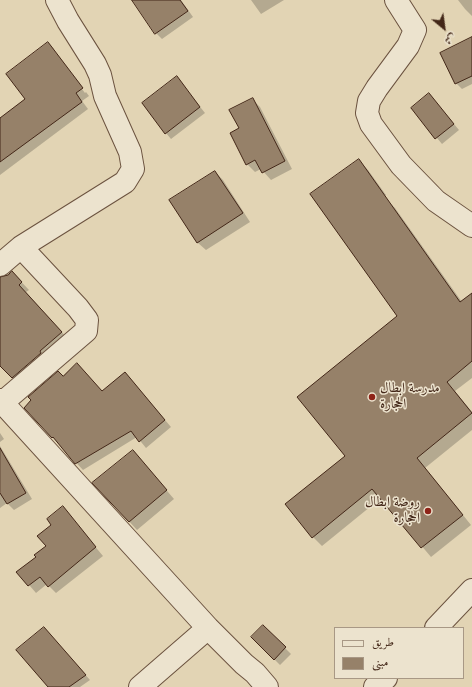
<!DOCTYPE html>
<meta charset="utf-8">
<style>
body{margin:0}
#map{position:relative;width:472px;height:687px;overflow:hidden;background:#e2d4b4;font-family:Cardo,Amiri,serif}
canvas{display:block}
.legend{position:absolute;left:334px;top:627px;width:130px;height:52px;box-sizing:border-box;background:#ece3ce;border:1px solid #a89885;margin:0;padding:5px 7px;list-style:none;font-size:12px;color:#432718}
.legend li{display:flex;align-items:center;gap:8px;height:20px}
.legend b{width:20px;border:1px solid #a89885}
.north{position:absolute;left:424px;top:8px;width:40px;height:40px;-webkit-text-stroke:3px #ece3ce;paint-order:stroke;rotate:151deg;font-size:11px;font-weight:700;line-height:16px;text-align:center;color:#432718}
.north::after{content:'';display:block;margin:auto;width:14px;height:18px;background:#432718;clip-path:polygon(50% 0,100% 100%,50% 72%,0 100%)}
</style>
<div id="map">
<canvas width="472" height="687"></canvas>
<ul class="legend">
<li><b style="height:5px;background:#ece3ce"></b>طريق</li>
<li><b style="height:11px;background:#968169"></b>مبنى</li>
</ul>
<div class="north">ش</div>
</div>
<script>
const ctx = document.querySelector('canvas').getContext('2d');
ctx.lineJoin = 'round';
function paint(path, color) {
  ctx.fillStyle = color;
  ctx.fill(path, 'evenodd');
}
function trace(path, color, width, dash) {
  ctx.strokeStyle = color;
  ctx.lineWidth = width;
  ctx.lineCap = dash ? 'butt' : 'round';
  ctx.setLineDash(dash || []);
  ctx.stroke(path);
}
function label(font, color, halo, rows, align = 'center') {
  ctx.font = font + ' Cardo,Amiri,serif';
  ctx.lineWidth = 3;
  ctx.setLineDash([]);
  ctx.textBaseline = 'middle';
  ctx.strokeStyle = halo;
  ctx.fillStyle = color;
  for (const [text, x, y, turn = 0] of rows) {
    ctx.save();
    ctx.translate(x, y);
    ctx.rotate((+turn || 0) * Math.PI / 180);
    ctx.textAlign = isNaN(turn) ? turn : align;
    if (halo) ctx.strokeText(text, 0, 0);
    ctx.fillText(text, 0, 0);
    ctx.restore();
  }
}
paint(new Path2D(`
 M 133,0 L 181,0 L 193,17 L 162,39 L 156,33 Z
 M 251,0 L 284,0 L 261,14 Z
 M 458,0 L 472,0 L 472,16 L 465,9 Z
 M 472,41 L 472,84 L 462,89 L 456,83 Z
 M 48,43 L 54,49 L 52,49 L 85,93 L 86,92 L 89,96 L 82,101 L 88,109 L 0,175 L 0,119 L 26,100 Z
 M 177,78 L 205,113 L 171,139 L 166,133 Z
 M 429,94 L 459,130 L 442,144 L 412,108 Z
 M 252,99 L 260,107 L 292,169 L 271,180 L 261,169 L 255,172 L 247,164 Z
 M 359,161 L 368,170 L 386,195 L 382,198 L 385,198 L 395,208 L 462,302 L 472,301 L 472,378 L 455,391 L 472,412 L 472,430 L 425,468 L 471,525 L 431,557 L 381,498 L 322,546 L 313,537 L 347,456 L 399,316 Z
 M 215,172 L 223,180 L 250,222 L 206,250 L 198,243 L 171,201 Z
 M 12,272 L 29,290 L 26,292 L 68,339 L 19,385 L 0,364 L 0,278 L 3,278 Z
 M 63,377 L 102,392 L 131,380 L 171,427 L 146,448 L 137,437 L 83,470 L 25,408 Z
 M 0,433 L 4,439 L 0,442 Z
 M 0,446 L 32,499 L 14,510 L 7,503 L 0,508 Z
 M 133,451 L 174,499 L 137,530 L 94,483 Z
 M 63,508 L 103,556 L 56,593 L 47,584 L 36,593 L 18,572 L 37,557 L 47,546 L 53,525 Z
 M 263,626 L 291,654 L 280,665 L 252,637 Z
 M 48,633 L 90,680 L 80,687 L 50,687 Z`), '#0003');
const building = new Path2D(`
 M 132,0 L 180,0 L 188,11 L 155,34 Z
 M 472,37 L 472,76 L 455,84 L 440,53 Z
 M 48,42 L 83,88 L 76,93 L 82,102 L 0,162 L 0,118 L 25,99 L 6,74 Z
 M 177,76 L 200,107 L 165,134 L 142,103 Z
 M 429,93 L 454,124 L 435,139 L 411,108 Z
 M 253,98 L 285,161 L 262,173 L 255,160 L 246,165 L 230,133 L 239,128 L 229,110 Z
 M 359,159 L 460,302 L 472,293 L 472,361 L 447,382 L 472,413 L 417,458 L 463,515 L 421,548 L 372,489 L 312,538 L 285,504 L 345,456 L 297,397 L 397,316 L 310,194 Z
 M 215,171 L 243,213 L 197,243 L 169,200 Z
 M 12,271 L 22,282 L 19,285 L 62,332 L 40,351 L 41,353 L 12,378 L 0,366 L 0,277 L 8,275 Z
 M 77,363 L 102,391 L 125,372 L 165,420 L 139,442 L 131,431 L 75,464 L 53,437 L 52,438 L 24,408 L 31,400 L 28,397 L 58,371 L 63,376 Z
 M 0,448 L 26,493 L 7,504 L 0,493 Z
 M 133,450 L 167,490 L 129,522 L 92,483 Z
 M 63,506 L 96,547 L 48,587 L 40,577 L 28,586 L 16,572 L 36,557 L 34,555 L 46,546 L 37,536 L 51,525 L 47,519 Z
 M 263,625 L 286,647 L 274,660 L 251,637 Z
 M 44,627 L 86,675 L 69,687 L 48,687 L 16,650 Z`);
paint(building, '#968169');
trace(building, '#432718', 1);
const minor = new Path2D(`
 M 396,0 L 415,30 L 408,46 L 377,88 L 369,101 L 367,113 L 371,124 L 401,165 L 436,201 L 472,226
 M 0,265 L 21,247 L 125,182 L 133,169 L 130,152 L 105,96 L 100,75 L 95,64 L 68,21 L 57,0
 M 0,400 L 208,628 L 244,664 L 255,673 L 267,687
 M 2,403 L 86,331 L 87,320 L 78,308 L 21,247
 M 436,628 L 472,590
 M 140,687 L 208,628
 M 375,687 L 386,678`);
trace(minor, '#6b523f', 24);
trace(minor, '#ece3ce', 22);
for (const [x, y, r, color] of [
 [372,397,4,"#8f2418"],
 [428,511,4,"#8f2418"]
]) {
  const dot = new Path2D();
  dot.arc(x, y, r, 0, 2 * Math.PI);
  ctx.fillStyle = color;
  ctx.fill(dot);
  trace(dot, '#ece3ce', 1.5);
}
label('14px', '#432718', '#ece3ce', [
 ["مدرسة ابطال",380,389],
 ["الحجارة",380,405],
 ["روضة ابطال",420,503,"right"],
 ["الحجارة",420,519,"right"]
], 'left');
</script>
